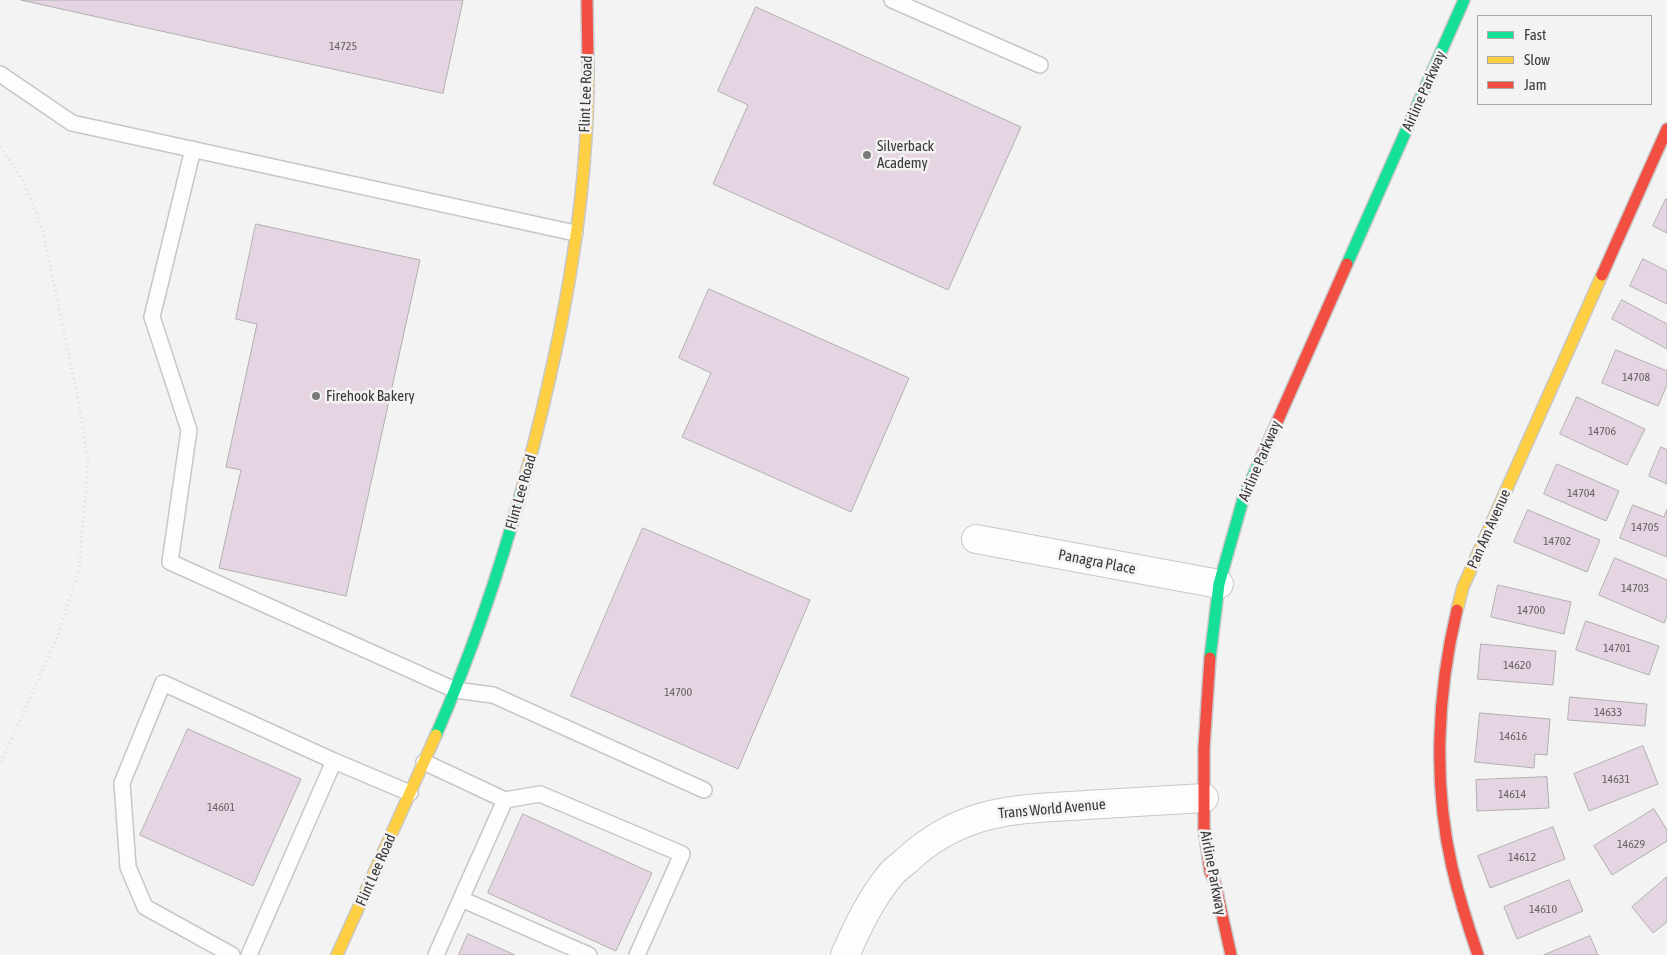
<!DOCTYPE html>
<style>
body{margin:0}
#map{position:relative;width:1667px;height:955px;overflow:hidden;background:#f4f3f4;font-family:"Asap Condensed",sans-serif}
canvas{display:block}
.legend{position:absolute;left:1477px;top:15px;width:175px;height:90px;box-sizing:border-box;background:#f5f2f4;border:1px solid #aaa8aa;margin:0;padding:6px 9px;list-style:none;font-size:15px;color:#3a393a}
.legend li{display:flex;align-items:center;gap:10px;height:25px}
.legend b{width:25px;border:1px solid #aaa8aa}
</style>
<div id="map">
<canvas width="1667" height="955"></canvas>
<ul class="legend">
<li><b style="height:6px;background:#16e098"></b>Fast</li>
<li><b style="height:6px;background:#ffcf43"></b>Slow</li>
<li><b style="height:6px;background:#f24e42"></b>Jam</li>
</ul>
</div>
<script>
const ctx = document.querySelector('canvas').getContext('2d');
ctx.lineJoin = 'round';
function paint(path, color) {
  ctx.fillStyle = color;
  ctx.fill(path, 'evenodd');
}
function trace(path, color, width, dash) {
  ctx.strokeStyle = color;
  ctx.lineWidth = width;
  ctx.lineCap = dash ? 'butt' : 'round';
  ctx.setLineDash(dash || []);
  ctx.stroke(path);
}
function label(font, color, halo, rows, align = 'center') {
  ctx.font = font + ' "Asap Condensed",sans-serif';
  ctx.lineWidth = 5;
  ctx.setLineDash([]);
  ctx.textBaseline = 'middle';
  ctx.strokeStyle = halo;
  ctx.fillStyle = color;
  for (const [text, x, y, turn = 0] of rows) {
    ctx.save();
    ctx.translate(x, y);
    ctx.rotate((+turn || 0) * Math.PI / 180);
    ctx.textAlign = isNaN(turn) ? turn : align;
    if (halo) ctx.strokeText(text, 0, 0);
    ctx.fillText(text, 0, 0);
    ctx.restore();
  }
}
const building = new Path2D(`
 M 21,0 L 463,0 L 443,93 Z
 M 756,7 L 1021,127 L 948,290 L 713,184 L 748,105 L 718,91 Z
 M 1666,199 L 1667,200 L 1667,233 L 1653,226 Z
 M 256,224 L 420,260 L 346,596 L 219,568 L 241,470 L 226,467 L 257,324 L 236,319 Z
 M 1643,259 L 1667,271 L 1667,304 L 1630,286 Z
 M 709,289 L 909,378 L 851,512 L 682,437 L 711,373 L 679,358 Z
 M 1622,300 L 1667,324 L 1667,349 L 1612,319 Z
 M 1616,350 L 1667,371 L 1667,385 L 1658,406 L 1602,383 Z
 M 1577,397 L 1645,429 L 1627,465 L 1560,434 Z
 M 1661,447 L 1667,450 L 1667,484 L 1649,476 Z
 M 1557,464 L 1619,491 L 1606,521 L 1544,494 Z
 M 1633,505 L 1664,517 L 1667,509 L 1667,557 L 1620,538 Z
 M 1528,510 L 1600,540 L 1587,572 L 1514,542 Z
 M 643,528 L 810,600 L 738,769 L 571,696 Z
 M 1615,558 L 1667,580 L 1667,616 L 1664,623 L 1599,595 Z
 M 1498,585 L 1571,602 L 1564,634 L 1491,617 Z
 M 1586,621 L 1659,646 L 1649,675 L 1576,650 Z
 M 1481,644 L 1556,651 L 1553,685 L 1478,679 Z
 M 1570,697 L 1647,704 L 1645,726 L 1568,720 Z
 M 1480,713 L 1550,719 L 1547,755 L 1535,754 L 1534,768 L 1475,762 Z
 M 188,729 L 301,779 L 253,886 L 140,835 Z
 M 1643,746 L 1658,784 L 1589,811 L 1574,774 Z
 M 1547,777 L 1549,808 L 1477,811 L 1476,780 Z
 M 1654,809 L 1667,830 L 1667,841 L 1612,875 L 1594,846 Z
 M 523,814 L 652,873 L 616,951 L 488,893 Z
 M 1553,827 L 1565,859 L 1490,888 L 1478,856 Z
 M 1667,877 L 1667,922 L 1653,933 L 1632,907 Z
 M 1569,880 L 1583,911 L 1517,939 L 1504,907 Z
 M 468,934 L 515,955 L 459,955 Z
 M 1590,936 L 1598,955 L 1544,955 Z`);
paint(building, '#e5d5e2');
trace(building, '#b0afb0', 1);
const lane = new Path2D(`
 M 892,0 L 1040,65
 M 0,74 L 72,123 L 575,233
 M 193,149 L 152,317 L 189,430 L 170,562 L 455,690 L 493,695 L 704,790
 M 424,762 L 505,800 L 436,955
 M 505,800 L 540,794 L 682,854 L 637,955
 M 461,899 L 589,955
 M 232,955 L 145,907 L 128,867 L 122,783 L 163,683 L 334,761
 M 249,955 L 334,761 L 410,793`);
const street = new Path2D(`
 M 976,539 L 1219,584
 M 845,955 C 858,926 871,898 892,873 C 899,866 908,860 915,853 C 969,808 1021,809 1086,805 C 1126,803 1165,800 1204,798`);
const fast = new Path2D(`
 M 1347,264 L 1464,0
 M 1210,658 L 1219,584 L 1244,496 L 1262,456
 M 436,735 C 471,655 499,573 522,489`);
const slow = new Path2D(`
 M 522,489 C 559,352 589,209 588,66
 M 1457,610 L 1463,587 L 1602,275
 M 337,955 L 436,735`);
const jam = new Path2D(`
 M 587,0 L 588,66
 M 1602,275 L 1667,129
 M 1262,456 L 1347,264
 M 1457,610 C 1437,693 1433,784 1452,867 C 1459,897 1468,926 1478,955
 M 1210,658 L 1204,748 L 1204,828 L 1210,871 L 1215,883 L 1231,955`);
trace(lane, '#c8c7c8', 18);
trace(street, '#c8c7c8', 30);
trace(fast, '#c8c7c8', 14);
trace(slow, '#c8c7c8', 14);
trace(jam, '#c8c7c8', 14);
trace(new Path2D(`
 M 0,147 L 23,180 L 42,228 L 79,403 L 88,463 L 79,570 L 58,635 L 0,765`), '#dddcdd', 3, [1, 4]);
trace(lane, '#fdfdfd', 15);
trace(street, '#fdfdfd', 28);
trace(fast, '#16e098', 11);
trace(slow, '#ffcf43', 11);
trace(jam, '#f24e42', 11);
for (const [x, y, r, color] of [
 [867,155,5,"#7b7a7b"],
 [316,396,5,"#7b7a7b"]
]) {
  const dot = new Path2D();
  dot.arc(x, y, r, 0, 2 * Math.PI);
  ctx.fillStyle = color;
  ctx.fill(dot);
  trace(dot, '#f5f2f4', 2);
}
label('12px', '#656064', null, [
 ["14725",343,46],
 ["14708",1636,377],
 ["14706",1602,431],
 ["14704",1581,493],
 ["14705",1645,527],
 ["14702",1557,541],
 ["14703",1635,588],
 ["14700",1531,610],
 ["14701",1617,648],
 ["14620",1517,665],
 ["14700",678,692],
 ["14633",1608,712],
 ["14616",1513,736],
 ["14631",1616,779],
 ["14614",1512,794],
 ["14601",221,807],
 ["14629",1631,844],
 ["14612",1522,857],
 ["14610",1543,909]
]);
label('15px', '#3a393a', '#f5f2f4', [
 ["Airline Parkway",1424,91,-66],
 ["Flint Lee Road",586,94,-88],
 ["Airline Parkway",1260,461,-67],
 ["Flint Lee Road",521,492,-74],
 ["Pan Am Avenue",1489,529,-66],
 ["Panagra Place",1097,562,11],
 ["Trans World Avenue",1052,809,-5],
 ["Flint Lee Road",376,870,-66],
 ["Airline Parkway",1213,873,79]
]);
label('15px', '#3a393a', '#f5f2f4', [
 ["Silverback",877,146],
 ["Academy",877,163],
 ["Firehook Bakery",326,396]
], 'left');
</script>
